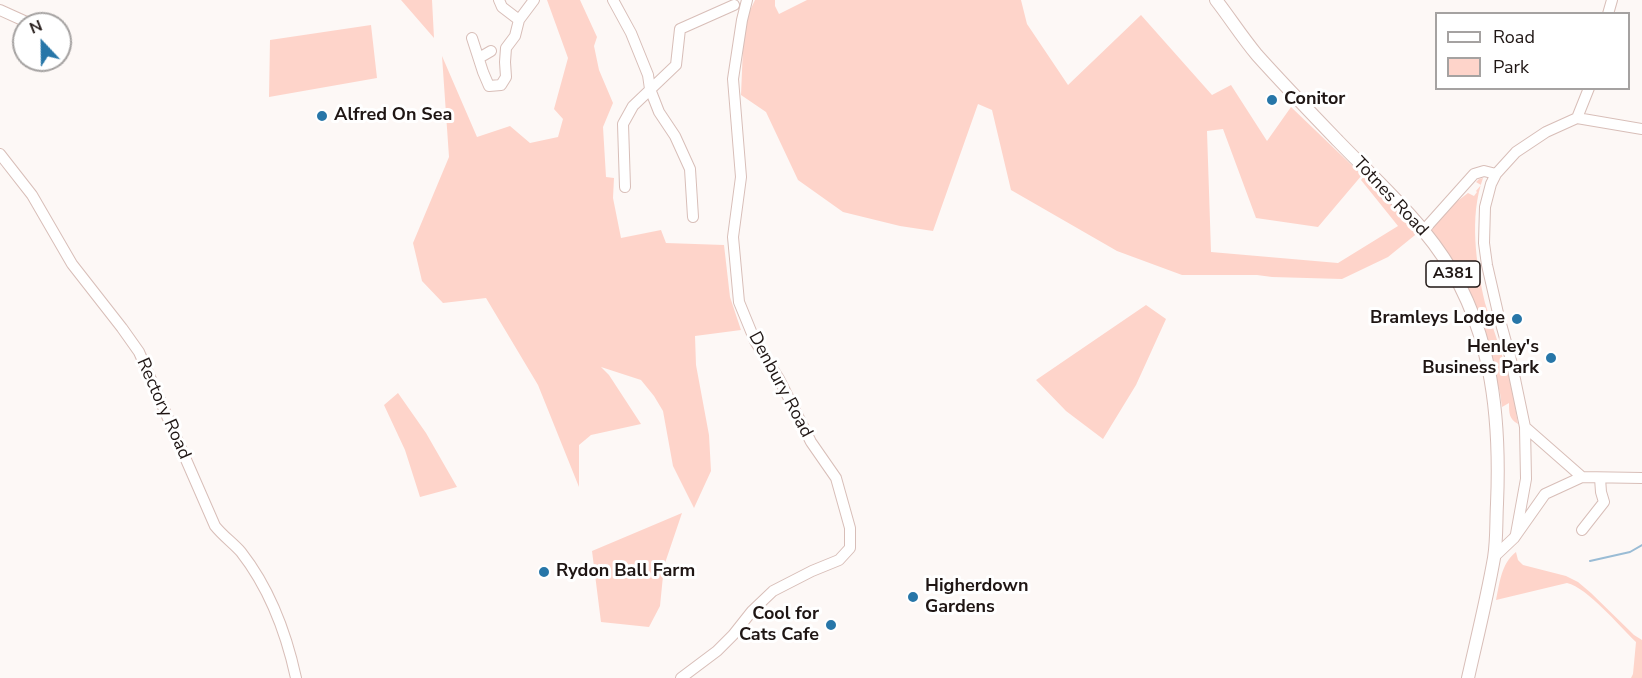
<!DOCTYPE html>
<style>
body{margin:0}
#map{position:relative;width:1642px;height:678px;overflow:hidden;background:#fdf8f6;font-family:"Nunito Sans",sans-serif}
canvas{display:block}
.legend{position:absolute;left:1435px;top:12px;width:195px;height:78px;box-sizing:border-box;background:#fff;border:2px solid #a5a2a1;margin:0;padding:8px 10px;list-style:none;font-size:18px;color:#1f1614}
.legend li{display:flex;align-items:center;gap:12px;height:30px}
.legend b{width:30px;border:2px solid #a5a2a1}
.north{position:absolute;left:12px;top:12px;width:60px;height:60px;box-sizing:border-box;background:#fff;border:2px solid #a5a2a1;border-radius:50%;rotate:338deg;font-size:16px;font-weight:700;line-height:24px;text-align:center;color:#1f1614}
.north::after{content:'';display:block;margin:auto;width:21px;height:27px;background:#2776a8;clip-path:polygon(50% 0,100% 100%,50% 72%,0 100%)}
</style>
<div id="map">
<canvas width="1642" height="678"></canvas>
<ul class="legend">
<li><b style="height:8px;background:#fff"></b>Road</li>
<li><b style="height:16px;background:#fed4ca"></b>Park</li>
</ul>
<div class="north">N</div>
</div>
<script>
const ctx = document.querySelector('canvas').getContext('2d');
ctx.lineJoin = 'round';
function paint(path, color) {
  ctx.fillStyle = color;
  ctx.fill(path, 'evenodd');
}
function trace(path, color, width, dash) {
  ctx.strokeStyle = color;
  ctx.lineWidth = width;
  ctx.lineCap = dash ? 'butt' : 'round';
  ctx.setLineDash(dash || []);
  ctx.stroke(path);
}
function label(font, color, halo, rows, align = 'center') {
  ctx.font = font + ' "Nunito Sans",sans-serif';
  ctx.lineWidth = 6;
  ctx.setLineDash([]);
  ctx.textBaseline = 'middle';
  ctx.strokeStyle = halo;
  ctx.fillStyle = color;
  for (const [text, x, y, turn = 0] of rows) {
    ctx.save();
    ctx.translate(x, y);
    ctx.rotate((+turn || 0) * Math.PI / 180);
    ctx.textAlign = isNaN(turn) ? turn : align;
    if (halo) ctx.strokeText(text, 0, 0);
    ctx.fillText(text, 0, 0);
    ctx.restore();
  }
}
paint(new Path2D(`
 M 401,0 L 432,0 L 434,38 Z
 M 547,0 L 580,0 L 597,37 L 594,46 L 599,70 L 613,103 L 603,127 L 606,177 L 614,178 L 613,198 L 621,238 L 661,230 L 666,243 L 724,245 L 730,297 L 741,330 L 695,336 L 696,365 L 709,435 L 711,471 L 694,508 L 673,466 L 663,411 L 654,396 L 641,380 L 601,367 L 609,375 L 641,424 L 591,435 L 579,445 L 579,487 L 538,385 L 486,298 L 443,303 L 422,281 L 413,243 L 449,157 L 442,56 L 477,137 L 510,126 L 530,143 L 558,137 L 563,119 L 554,109 L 568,58 Z
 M 755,0 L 775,0 L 775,6 L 779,14 L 807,0 L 1021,0 L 1027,24 L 1068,85 L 1141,15 L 1212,95 L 1231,85 L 1267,141 L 1291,107 L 1362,175 L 1318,227 L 1256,218 L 1223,129 L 1207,131 L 1211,252 L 1338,263 L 1398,226 L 1361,180 L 1364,176 L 1420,231 L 1388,257 L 1342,279 L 1272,277 L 1257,275 L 1182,275 L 1117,251 L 1011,190 L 992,110 L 978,104 L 933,231 L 900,226 L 843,212 L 798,180 L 766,112 L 741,95 L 744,23 Z
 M 371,25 L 377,78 L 269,97 L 270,40 Z
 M 1483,178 C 1469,217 1476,264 1485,303 L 1512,386 L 1518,424 C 1509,419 1509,413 1509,403 L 1502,407 L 1500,393 L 1492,362 L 1428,229 L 1443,212 L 1468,193 L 1474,196 L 1477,192 L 1476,191 L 1481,185 L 1476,182 L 1479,179 Z
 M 1146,305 L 1166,319 L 1136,385 L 1103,439 L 1066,411 L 1036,380 Z
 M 398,393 L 426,433 L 457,487 L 420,497 L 405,450 L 384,405 Z
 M 682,513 L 664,566 L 660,606 L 649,627 L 601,622 L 592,551 Z
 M 1516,552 L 1518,560 L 1523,565 L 1566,576 L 1578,582 L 1591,593 L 1634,635 L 1642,640 L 1642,678 L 1631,678 L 1633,674 L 1636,642 C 1619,626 1588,588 1567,583 L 1496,600 C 1500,582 1501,564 1516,552 Z`), '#fed4ca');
trace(new Path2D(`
 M 1590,561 L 1630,552 L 1642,545`), '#9abcd5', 2);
const minor = new Path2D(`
 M 499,0 L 502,7 L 519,20
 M 613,0 L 631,33 L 648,75 L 650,89 L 659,112 L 675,136 L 690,169 L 693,217
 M 0,10 L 31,24
 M 1608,14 L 1612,0
 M 472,38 L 483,72 L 489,86 L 501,85 L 506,77 L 505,62 L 506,48 L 515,36 L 519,20 L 534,0
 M 479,58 L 491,51
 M 1577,118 L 1642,129
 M 0,154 L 32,195 L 72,264 L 122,328 L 139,352 L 215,526 C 223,536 233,543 241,552 C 270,589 286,632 296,678
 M 625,187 L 623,124 L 633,106 L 676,65 L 680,29 L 734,5
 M 1423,231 L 1474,174 L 1484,171 L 1496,174
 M 1525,427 L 1582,477
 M 1582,530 L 1604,502 L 1601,492 L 1600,478
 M 1516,534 L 1526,479 L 1525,427 L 1511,360 L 1498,313 L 1487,265 L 1484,243 L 1485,207 L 1491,184 L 1496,174 L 1516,152 L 1546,132 L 1577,118 L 1589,88
 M 1495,556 L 1514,538 L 1545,494 L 1582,477 L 1642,478
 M 681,678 L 717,651 L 733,635 L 752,611 L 773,591 L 812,571 L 839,560 L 850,548 L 850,528 L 836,478 L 811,442 L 779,379 L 755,341 L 739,302 L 733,237 L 741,177 L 733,79 L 742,20 L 747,0`);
const major = new Path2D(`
 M 1216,0 C 1230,18 1242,37 1257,55 C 1283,84 1311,113 1338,141 C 1370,174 1406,207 1434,244 C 1491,320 1501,412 1497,504 C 1496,521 1497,540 1494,558 C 1487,598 1477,638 1468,678`);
trace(minor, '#d8beb8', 12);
trace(major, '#d8beb8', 14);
trace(minor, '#fff', 10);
trace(major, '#fff', 12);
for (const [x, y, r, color] of [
 [1272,100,6,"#2776a8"],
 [322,116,6,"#2776a8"],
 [1517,319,6,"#2776a8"],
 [1551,358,6,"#2776a8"],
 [544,572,6,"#2776a8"],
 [913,597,6,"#2776a8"],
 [831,625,6,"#2776a8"]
]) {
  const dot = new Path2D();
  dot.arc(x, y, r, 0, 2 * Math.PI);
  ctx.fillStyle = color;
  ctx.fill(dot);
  trace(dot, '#fff', 2);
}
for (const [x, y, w] of [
 [1453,274,54]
]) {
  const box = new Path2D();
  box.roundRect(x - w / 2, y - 13, w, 26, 4.5);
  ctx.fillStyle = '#fff';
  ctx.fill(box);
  trace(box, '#1f1614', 1.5);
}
label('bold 16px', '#1f1614', null, [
 ["A381",1453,274]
]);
label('bold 18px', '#1f1614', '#fff', [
 ["Conitor",1284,100],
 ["Alfred On Sea",334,116],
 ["Bramleys Lodge",1505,319,"right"],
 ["Henley's",1539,348,"right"],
 ["Business Park",1539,369,"right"],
 ["Rydon Ball Farm",556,572],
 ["Higherdown",925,587],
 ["Gardens",925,608],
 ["Cool for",819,615,"right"],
 ["Cats Cafe",819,636,"right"]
], 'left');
label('18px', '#1f1614', '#fff', [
 ["Totnes Road",1390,197,47],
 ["Denbury Road",780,385,62],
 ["Rectory Road",163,409,66]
]);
</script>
